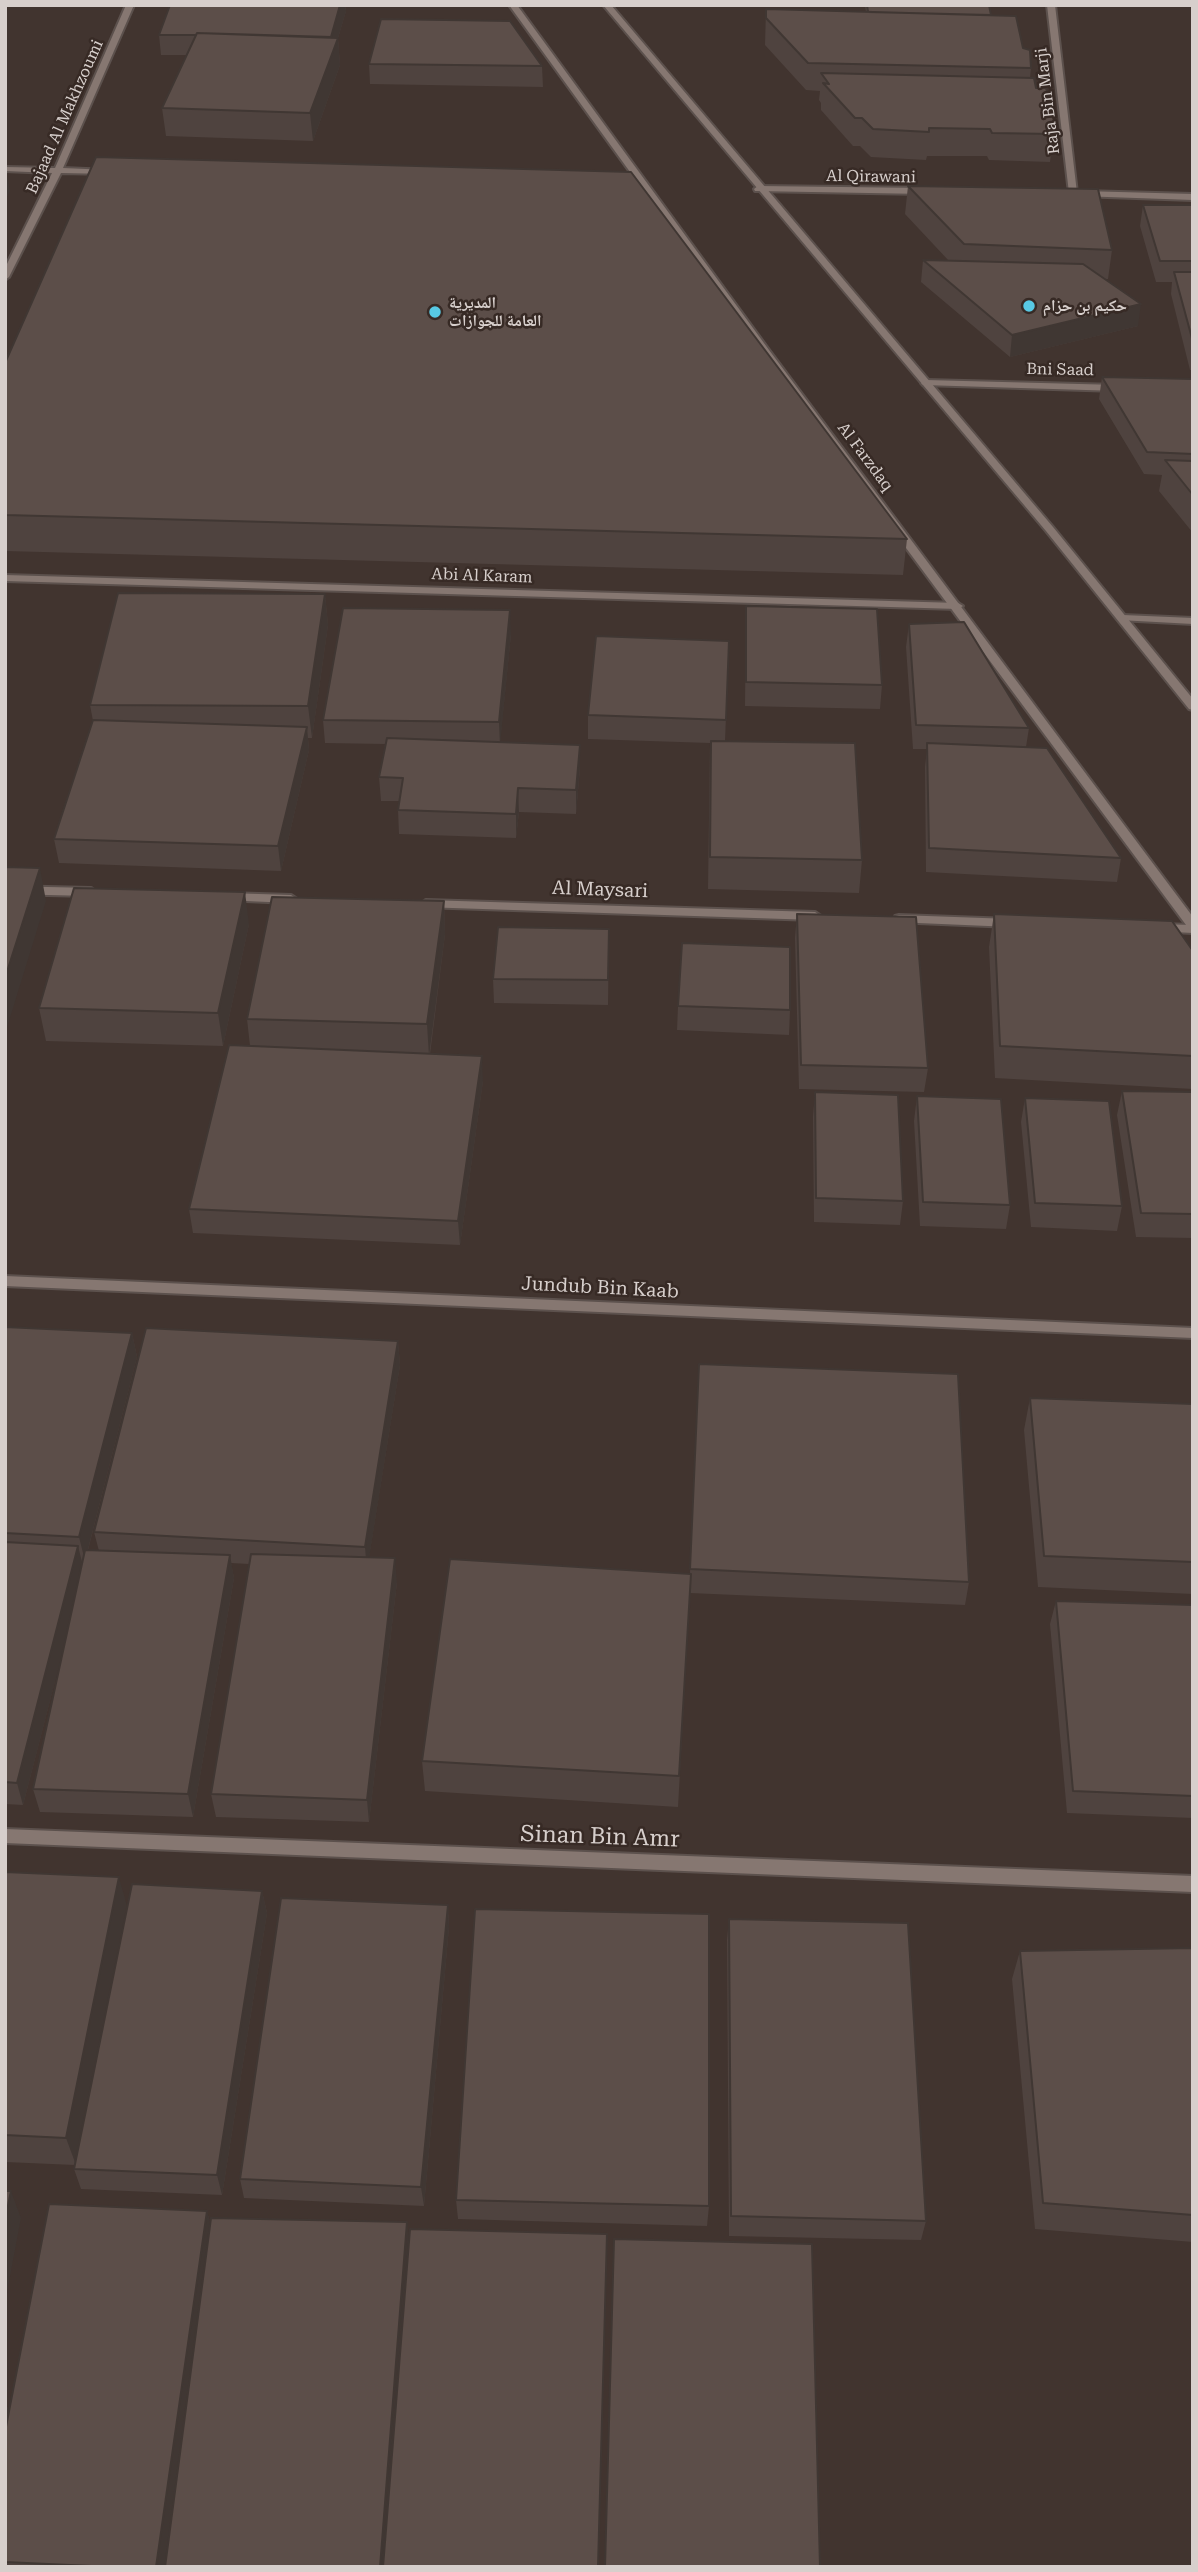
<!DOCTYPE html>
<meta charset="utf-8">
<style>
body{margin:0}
#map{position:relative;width:1198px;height:2572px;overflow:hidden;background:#41342f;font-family:"Roboto Serif",serif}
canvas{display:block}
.frame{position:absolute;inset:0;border:7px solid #d7cfcc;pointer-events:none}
</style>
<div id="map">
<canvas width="1198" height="2572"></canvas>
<div class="frame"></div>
</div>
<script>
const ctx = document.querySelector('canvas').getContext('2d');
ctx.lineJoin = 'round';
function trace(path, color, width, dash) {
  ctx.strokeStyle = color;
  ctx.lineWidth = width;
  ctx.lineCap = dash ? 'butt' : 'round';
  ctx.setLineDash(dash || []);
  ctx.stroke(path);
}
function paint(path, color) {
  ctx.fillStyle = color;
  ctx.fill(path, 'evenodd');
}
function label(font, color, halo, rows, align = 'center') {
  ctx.font = font + ' "Roboto Serif","Noto Naskh Arabic",serif';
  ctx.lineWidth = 5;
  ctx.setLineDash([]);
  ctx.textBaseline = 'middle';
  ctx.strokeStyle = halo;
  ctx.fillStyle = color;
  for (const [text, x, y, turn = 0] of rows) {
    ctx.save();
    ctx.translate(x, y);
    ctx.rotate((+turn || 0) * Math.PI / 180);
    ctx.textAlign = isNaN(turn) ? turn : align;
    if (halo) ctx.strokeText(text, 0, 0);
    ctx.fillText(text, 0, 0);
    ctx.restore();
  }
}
const minor = new Path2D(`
 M 126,5 L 134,5 L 63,168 L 109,170 L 113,172 L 109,174 L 61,173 L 9,277 L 5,280 L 5,268 L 52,173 L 5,171 L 5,167 L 55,168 Z
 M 1047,5 L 1055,5 L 1077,193 L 1073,196 L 1069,193 Z
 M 758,186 L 925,188 L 929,191 L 925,194 L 755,191 L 754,189 Z
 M 1082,191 L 1193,194 L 1193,200 L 1079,196 L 1079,192 Z
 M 926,380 L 1118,385 L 1123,388 L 1118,391 L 923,385 L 921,383 Z
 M 5,575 L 958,603 L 963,606 L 958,609 L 5,581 Z
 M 1123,615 L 1193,618 L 1193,624 L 1119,620 L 1118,618 Z
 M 5,886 L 91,888 L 97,892 L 91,896 L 5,894 Z
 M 227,893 L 291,895 L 297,899 L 291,903 L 223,900 L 221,897 Z
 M 426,900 L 815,912 L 821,916 L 815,920 L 422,907 L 420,904 Z
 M 899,915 L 1011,919 L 1017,923 L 1011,927 L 895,922 L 893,919 L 895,916 Z
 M 1158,924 L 1193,925 L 1193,933 L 1154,931 L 1152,928 L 1154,925 Z
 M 5,1276 L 1193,1328 L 1193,1338 L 5,1286 Z
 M 5,1829 L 1193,1876 L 1193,1892 L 5,1843 Z`);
const tertiary = new Path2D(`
 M 509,5 L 517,5 L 769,350 L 1193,917 L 1193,930 L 1189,929 L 762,354 Z
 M 603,5 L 611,5 L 1053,527 L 1193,699 L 1193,710 L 1189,709 L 1046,531 Z`);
trace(minor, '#5c514d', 4);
trace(tertiary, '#5c514d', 4);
paint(minor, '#867771');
paint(tertiary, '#867771');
paint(new Path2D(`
 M 170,5 L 345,5 L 346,11 L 338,38 L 340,65 L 313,141 L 166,136 L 162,108 L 187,55 L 161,55 L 159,35 Z
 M 865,5 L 989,5 L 991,15 L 1023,48 L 1031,68 L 1030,78 L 1055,124 L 1050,162 L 989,160 L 987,156 L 927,156 L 926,160 L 871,157 L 860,146 L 853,146 L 821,110 L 821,103 L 819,100 L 820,91 L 806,90 L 765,45 L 766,9 L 866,12 Z
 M 369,64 L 542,66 L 543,87 L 370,84 Z
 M 908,186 L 1112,250 L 1108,279 L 1105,279 L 1138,326 L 1010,357 L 921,282 L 923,260 L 949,261 L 905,214 Z
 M 1143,205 L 1193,205 L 1193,370 L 1190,370 L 1171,294 L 1172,282 L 1156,282 L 1140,226 Z
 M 5,363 L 907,539 L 903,575 L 5,551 Z
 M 1102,377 L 1193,379 L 1193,533 L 1159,491 L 1162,475 L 1144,474 L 1099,399 Z
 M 325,594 L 328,625 L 312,738 L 308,738 L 309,750 L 281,871 L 59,863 L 54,839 L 93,721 L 90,705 Z
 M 746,606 L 882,685 L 880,709 L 745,706 Z
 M 909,624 L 1029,728 L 1026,747 L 1121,858 L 1117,882 L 926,872 L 925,767 L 927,749 L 913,749 L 906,647 Z
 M 511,634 L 500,742 L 580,768 L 576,814 L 519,812 L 516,838 L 399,834 L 398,810 L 399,801 L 381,801 L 379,777 L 385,744 L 325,743 L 323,720 Z
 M 729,641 L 725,741 L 862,860 L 859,893 L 708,889 L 710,743 L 588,739 L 588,715 Z
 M 444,901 L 445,934 L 430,1054 L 483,1081 L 460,1245 L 193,1233 L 189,1209 L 250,1046 L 247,1019 Z
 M 797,914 L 928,1068 L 924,1092 L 799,1089 L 795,938 Z
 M 994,914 L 1193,951 L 1193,1089 L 995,1078 L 989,947 Z
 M 249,924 L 223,1046 L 46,1041 L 39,1008 Z
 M 609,929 L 608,1005 L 494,1003 L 493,979 Z
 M 678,1006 L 790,1010 L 789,1035 L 677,1030 Z
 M 1122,1091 L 1193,1092 L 1193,1238 L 1136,1237 L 1117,1115 Z
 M 815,1092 L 903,1201 L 900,1225 L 814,1222 L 813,1117 Z
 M 917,1096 L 1010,1205 L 1006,1229 L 920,1226 L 914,1121 Z
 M 1025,1098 L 1122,1206 L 1117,1231 L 1031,1227 L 1021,1122 Z
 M 5,1327 L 132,1333 L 137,1357 L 88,1550 L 99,1551 L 94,1532 L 398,1341 L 400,1365 L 369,1557 L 397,1582 L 369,1822 L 216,1817 L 211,1794 L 249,1564 L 231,1563 L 234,1578 L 193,1817 L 40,1812 L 33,1789 L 63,1650 L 23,1805 L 5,1804 Z
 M 699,1364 L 969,1582 L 965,1605 L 690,1593 L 678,1807 L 425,1791 L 422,1761 L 690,1573 Z
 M 1030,1398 L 1193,1404 L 1193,1594 L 1038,1587 L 1024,1430 Z
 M 1056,1601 L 1193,1605 L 1193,1818 L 1067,1813 L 1050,1624 Z
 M 5,1872 L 127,1906 L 100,2042 L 262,1891 L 267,1913 L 222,2195 L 81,2189 L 74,2169 L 75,2165 L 5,2162 Z
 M 448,1905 L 449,1927 L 424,2206 L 244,2198 L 240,2179 Z
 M 729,1919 L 926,2221 L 921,2240 L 729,2236 L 727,1940 Z
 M 1193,1948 L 1193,2242 L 1035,2229 L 1012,1979 L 1020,1951 Z
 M 456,2200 L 709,2206 L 707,2226 L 458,2219 Z
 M 207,2211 L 210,2223 L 409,2238 L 599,2567 L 5,2567 L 5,2403 L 9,2411 Z`), '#4f433f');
paint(new Path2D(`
 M 340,5 L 345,5 L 346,11 L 338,38 L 340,65 L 313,141 L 310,113 Z
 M 6,170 L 10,191 L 5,201 L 5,172 Z
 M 1141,304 L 1138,326 L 1010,357 L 1012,335 Z
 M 325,594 L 328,625 L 312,738 L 308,706 Z
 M 510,610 L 511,634 L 500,746 L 499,722 Z
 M 307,727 L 309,750 L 281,871 L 278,846 Z
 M 580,745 L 580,768 L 576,814 L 576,790 Z
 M 518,788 L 519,812 L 516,838 L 516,814 Z
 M 40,868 L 46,901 L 5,1034 L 5,978 Z
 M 245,892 L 249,924 L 223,1046 L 218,1013 Z
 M 444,901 L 445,934 L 429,1056 L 427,1024 Z
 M 482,1056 L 483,1081 L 460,1245 L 458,1221 Z
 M 132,1333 L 137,1357 L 85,1561 L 79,1537 Z
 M 398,1341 L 400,1365 L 367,1571 L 365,1547 Z
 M 78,1546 L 84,1570 L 23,1805 L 17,1783 Z
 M 230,1555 L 234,1578 L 193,1817 L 188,1794 Z
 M 395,1558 L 397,1582 L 369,1822 L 367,1800 Z
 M 119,1877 L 127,1906 L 76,2165 L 66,2138 Z
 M 262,1891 L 267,1913 L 222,2195 L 217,2175 Z
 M 448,1905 L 449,1927 L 424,2206 L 421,2187 Z
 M 11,2191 L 21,2218 L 5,2303 L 5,2220 Z
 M 207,2211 L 213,2231 L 165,2567 L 156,2567 Z
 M 407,2222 L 410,2242 L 384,2567 L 380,2567 Z
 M 5,2403 L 11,2415 L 5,2445 Z`), '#403733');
const building = new Path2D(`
 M 170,5 L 340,5 L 331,37 L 197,33 L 196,35 L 159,35 Z
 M 867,5 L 989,5 L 991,15 L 868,12 Z
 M 766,9 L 1016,16 L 1023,48 L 1030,50 L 1031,68 L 808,63 L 766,18 Z
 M 381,19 L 510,21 L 542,66 L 369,64 Z
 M 197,33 L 338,38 L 310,113 L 162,108 Z
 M 821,73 L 1034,78 L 1036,88 L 1046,88 L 1055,124 L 1049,124 L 1053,134 L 992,133 L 990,129 L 929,128 L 929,132 L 873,129 L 862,118 L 855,118 L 823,83 L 829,84 Z
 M 96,157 L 631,172 L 907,539 L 5,515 L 5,363 Z
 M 908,186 L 1098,189 L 1112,250 L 964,244 Z
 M 1143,205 L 1193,205 L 1193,261 L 1160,261 Z
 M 923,260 L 1083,264 L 1141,304 L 1012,335 Z
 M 1174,272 L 1193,272 L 1193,342 Z
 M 1102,377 L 1193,379 L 1193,454 L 1147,452 Z
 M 1165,460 L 1193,461 L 1193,495 Z
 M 118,593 L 325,594 L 308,706 L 90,705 Z
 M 746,606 L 877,609 L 882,685 L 746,682 Z
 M 343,608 L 510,610 L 499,722 L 323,720 Z
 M 964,622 L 1029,728 L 916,725 L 909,624 Z
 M 596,636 L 729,641 L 726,720 L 588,715 Z
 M 93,720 L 307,727 L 278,846 L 54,839 Z
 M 387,738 L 580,745 L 576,790 L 518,788 L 516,814 L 398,810 L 403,778 L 379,777 Z
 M 711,741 L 855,743 L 862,860 L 710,857 Z
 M 927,743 L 1047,748 L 1121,858 L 929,848 Z
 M 5,867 L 40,868 L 5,978 Z
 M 74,888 L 245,892 L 218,1013 L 39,1008 Z
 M 272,897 L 444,901 L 427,1024 L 247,1019 Z
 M 797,914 L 916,917 L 928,1068 L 801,1065 Z
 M 994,914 L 1172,921 L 1193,951 L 1193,1056 L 1000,1046 Z
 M 498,927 L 609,929 L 608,980 L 493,979 Z
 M 682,943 L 790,947 L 790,1010 L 678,1006 Z
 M 229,1045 L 482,1056 L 458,1221 L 189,1209 Z
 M 1122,1091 L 1193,1092 L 1193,1214 L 1141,1213 Z
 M 815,1092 L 898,1095 L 903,1201 L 816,1198 Z
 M 917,1096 L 1001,1099 L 1010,1205 L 923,1202 Z
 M 1025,1098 L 1109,1101 L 1122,1206 L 1035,1203 Z
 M 5,1327 L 132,1333 L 79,1537 L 5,1533 Z
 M 146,1328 L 398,1341 L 365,1547 L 94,1532 Z
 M 699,1364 L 958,1374 L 969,1582 L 690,1569 Z
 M 1030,1398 L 1193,1404 L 1193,1562 L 1044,1556 Z
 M 5,1542 L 78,1546 L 17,1783 L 5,1782 Z
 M 85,1550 L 230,1555 L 188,1794 L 33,1789 Z
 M 251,1554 L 395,1558 L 367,1800 L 211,1794 Z
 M 450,1559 L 691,1574 L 679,1776 L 422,1761 Z
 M 1056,1601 L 1193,1605 L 1193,1796 L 1073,1791 Z
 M 5,1872 L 119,1877 L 66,2138 L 5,2135 Z
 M 132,1884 L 262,1891 L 217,2175 L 74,2169 Z
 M 281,1898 L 448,1905 L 421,2187 L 240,2179 Z
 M 475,1909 L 709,1914 L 709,2206 L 456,2200 Z
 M 729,1919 L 908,1923 L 926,2221 L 731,2216 Z
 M 1193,1948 L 1193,2215 L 1043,2203 L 1020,1951 Z
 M 5,2191 L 11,2191 L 5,2220 Z
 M 49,2204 L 207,2211 L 156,2567 L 113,2567 L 5,2562 L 5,2432 Z
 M 211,2218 L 407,2222 L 380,2567 L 165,2567 Z
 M 410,2229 L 607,2234 L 598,2567 L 383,2567 Z
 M 614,2239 L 812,2244 L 820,2567 L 605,2567 Z`);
paint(building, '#5c4e49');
trace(building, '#403733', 2);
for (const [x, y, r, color] of [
 [1029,306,7,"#58c9e4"],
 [435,312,7,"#58c9e4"]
]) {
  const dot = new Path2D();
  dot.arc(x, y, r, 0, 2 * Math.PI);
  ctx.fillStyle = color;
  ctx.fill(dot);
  trace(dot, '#372a25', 2.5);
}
label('16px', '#d7cfcc', '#372a25', [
 ["Raja Bin Marji",1048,101,-97],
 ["Bajaad Al Makhzoumi",65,117,-66],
 ["Al Qirawani",871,177,1],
 ["Bni Saad",1060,370,1],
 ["Al Farzdaq",865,457,53],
 ["Abi Al Karam",482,576,2]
]);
label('bold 16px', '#d7cfcc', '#372a25', [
 ["المديرية",449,303],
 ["العامة للجوازات",449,321],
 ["حكيم بن حزام",1043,306]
], 'left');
label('19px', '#d7cfcc', '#372a25', [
 ["Al Maysari",600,890,2],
 ["Jundub Bin Kaab",600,1288,3]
]);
label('23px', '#d7cfcc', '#372a25', [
 ["Sinan Bin Amr",600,1837,2]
]);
</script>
